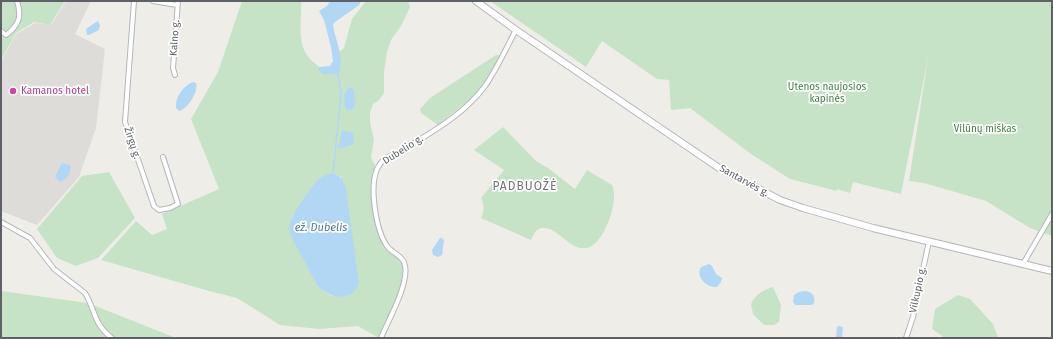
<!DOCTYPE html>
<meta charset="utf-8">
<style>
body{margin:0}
#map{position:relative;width:1053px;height:339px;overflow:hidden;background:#efede7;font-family:"Fira Sans",sans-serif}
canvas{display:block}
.frame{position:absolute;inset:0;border:2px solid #5e6165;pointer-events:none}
</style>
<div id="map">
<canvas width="1053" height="339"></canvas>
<div class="frame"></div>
</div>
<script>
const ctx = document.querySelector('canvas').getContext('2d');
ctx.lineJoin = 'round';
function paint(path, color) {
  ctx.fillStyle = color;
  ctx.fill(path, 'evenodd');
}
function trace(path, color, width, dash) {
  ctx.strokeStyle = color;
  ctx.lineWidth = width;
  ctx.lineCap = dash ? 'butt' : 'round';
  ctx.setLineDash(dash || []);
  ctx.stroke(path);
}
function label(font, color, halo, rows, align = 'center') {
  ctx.font = font + ' "Fira Sans",sans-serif';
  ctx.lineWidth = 3.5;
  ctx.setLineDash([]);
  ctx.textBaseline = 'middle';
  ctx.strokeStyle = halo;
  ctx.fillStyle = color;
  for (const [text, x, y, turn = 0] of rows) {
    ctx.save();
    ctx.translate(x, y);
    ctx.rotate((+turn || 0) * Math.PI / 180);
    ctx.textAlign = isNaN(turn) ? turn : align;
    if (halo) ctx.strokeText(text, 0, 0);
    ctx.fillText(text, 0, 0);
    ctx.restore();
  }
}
paint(new Path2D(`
 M 66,1 L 91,1 L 75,34 L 105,49 L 96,128 L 79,177 L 37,225 L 1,211 L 1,62 L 16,34 L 35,23 L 51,25 Z`), '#dedcd9');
paint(new Path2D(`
 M 1,1 L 65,1 L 50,25 L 34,22 L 16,33 L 1,60 Z
 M 242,1 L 301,1 C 302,18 297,40 307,55 C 310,60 315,63 319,67 L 319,70 L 341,66 L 339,52 L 344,48 L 352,19 L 366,1 L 408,1 L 410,7 L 401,26 L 391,40 L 387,52 L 384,72 L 384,93 L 379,100 L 373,104 L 370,113 L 370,123 L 374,139 L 371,158 L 375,165 L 375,173 L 373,206 L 374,217 L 386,248 L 400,259 L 404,268 L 402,284 L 379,338 L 358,326 L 319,329 L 280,325 L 237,298 L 209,291 L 101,260 L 136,221 L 152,235 L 167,229 L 162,214 L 219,189 L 191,119 L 218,72 ZM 333,173 L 341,177 L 333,296 L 325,292 L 318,287 L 290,229 L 290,223 L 293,215 Z
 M 490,1 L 1052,1 L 1052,236 L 1030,228 L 986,201 L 924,183 L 909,181 L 928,58 L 901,194 L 853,182 L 850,193 L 837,189 L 837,191 L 790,179 L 751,154 L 690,108 L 671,110 L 669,80 L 657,79 L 602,41 L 586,67 Z
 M 496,55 L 501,55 L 482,87 L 472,98 L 438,125 L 421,113 L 420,109 L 430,98 Z
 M 503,127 L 536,161 L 548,168 L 575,189 L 587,170 L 612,185 C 620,199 604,245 587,248 C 569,251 560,228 543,228 C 536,228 534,234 531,240 L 481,218 C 484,210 485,206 481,198 L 504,170 L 474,150 Z
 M 109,172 L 135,218 L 98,258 L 76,266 L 57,258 L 37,229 L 82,176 Z
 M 773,287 L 781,305 L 779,322 L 774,325 L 764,325 L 753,314 L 751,304 C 756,294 763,290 773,287 Z
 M 1,291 L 88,303 L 176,338 L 1,338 Z
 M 958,295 L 970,299 L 993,324 L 998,337 L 945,338 L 932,329 L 935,309 Z`), '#c7e3c7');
paint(new Path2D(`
 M 330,1 L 361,1 L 359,5 L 335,22 L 333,25 C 335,40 346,60 338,74 L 322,74 L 319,70 L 319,67 L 330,66 L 333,61 L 331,47 L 324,20 L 319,11 L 327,6 Z
 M 98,21 L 100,25 L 99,30 L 89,35 L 87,35 L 86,29 L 96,22 Z
 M 193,82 L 196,83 C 199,91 188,109 179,111 L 176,108 C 175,97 183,86 193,82 Z
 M 348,88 L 351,88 L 354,90 L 355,105 L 353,109 L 350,110 L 346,109 L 345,107 L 344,95 Z
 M 342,130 L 353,133 L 354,142 L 352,145 L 338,149 Z
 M 62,163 L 70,165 C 72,172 67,180 60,182 L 55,177 Z
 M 333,173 C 341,176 343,180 346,189 L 359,284 C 350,303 332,298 318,287 L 291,236 C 290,231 289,227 290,223 C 292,214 312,186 318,180 C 322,176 328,174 333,173 Z
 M 440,238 L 442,238 L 444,240 L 442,255 L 438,257 L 433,255 L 432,250 Z
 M 709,264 L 712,266 L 716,274 L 722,278 L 721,282 L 717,287 C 707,288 695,277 701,267 Z
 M 805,291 C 812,292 816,296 814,303 L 812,305 L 795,305 L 793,302 L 794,295 L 799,292 Z
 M 839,326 L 843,327 L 842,338 L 836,338 L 837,327 Z`), '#b1d7f5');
trace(new Path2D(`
 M 333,173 L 341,94 L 338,74`), '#b1d7f5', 1.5);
const minor = new Path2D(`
 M 134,1 L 125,122 L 154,206 L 159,210 L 170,208 L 178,204 L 163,157
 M 153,1 L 177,5
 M 1,31 L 6,35 C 19,25 22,17 17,1
 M 175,75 L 173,68 L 178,1
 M 1,222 L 30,238 L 54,269 L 85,293 C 96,311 93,324 112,338
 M 1023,264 L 1052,214
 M 381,338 C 388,321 409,284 405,266 C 404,256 393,254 387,246 C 376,230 367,181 380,164 C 384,158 391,155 398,153 C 428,134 463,116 485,86 C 497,69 506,48 516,30
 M 906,338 L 913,317 L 929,241`);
const secondary = new Path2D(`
 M 476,1 L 516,30 L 719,168 L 780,200 L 803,208 L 873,228 L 1052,271`);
trace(minor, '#b4b6ba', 6);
trace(secondary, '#b3b6ba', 8);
trace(minor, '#fff', 4);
trace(secondary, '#fff', 6);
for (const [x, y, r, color] of [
 [13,91,4,"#d1479c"]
]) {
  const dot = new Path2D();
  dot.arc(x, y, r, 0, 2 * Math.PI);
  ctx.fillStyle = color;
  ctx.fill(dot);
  trace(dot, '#fff', 1.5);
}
label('10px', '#5e6165', '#fff', [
 ["Kalno g.",175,38,-86],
 ["Žirgų g.",132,143,72],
 ["Dubelio g.",403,150,-32],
 ["Santarvės g.",744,181,29],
 ["Vilkupio g.",918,290,-78]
]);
label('10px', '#418244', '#fff', [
 ["Utenos naujosios",827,87],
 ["kapinės",827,99],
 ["Vilūnų miškas",985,129]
]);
label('10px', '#b23c85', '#fff', [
 ["Kamanos hotel",21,91]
], 'left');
label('italic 11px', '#4f78a6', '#fff', [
 ["ež. Dubelis",321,228]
]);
ctx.letterSpacing = '1px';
label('12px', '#707377', '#fff', [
 ["PADBUOŽĖ",525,187]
]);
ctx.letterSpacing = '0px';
</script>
